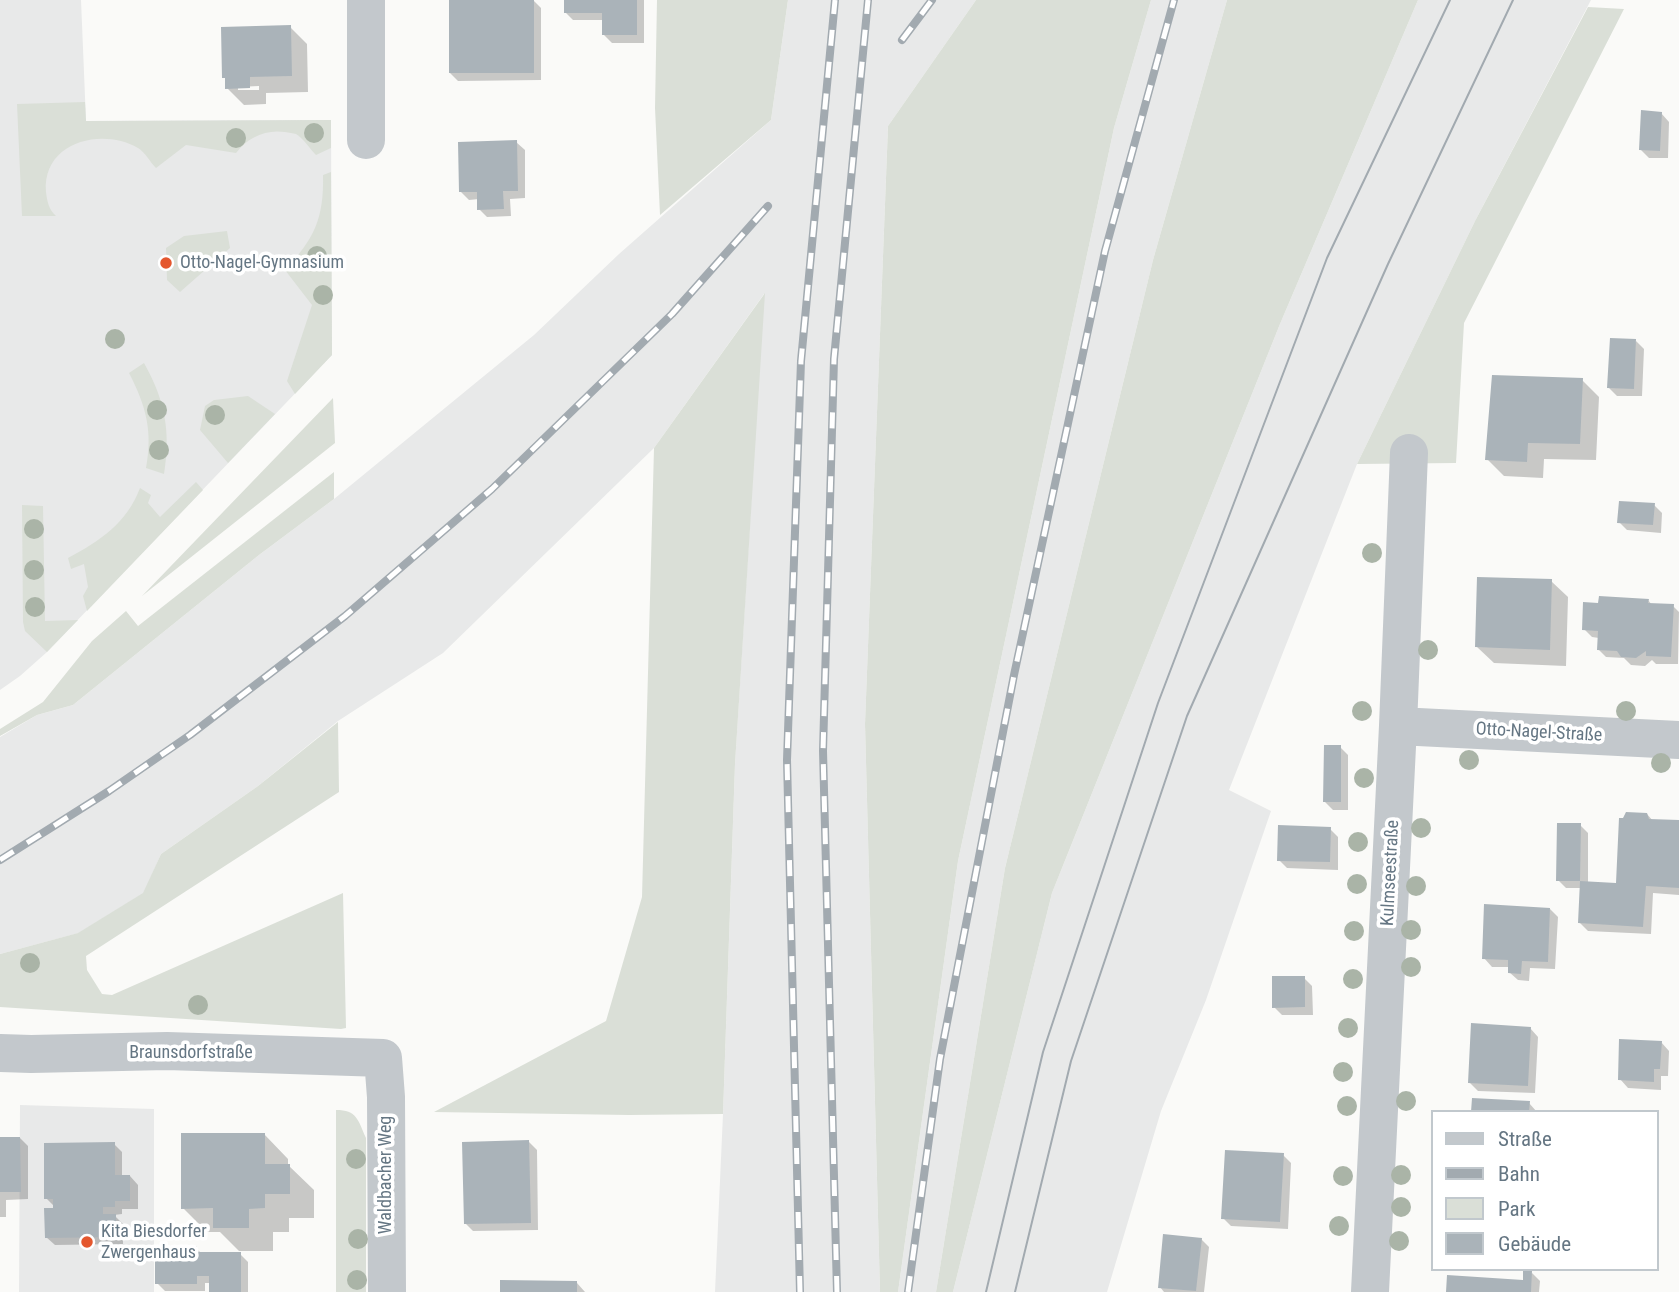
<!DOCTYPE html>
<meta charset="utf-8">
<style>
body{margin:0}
#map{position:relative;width:1679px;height:1292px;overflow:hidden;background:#fafaf8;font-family:"Roboto Condensed",sans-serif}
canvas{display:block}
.legend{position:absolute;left:1431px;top:1110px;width:228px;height:161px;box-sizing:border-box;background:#fff;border:2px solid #c1c8cd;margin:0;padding:9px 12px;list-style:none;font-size:21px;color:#657683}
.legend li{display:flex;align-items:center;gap:14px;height:35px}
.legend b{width:35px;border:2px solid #c1c8cd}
</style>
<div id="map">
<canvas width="1679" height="1292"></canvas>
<ul class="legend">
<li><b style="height:9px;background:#c3c8cc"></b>Straße</li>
<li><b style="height:9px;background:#a2aab0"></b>Bahn</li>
<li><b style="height:19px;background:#dadfd7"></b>Park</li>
<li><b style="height:19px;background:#aab3b9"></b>Gebäude</li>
</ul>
</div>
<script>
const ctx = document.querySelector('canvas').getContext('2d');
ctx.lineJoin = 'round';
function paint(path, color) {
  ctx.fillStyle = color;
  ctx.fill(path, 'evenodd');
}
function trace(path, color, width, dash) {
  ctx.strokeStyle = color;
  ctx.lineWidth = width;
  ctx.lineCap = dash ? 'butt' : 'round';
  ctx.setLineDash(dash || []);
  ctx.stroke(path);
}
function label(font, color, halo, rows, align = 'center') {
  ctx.font = font + ' "Roboto Condensed",sans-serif';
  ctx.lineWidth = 7;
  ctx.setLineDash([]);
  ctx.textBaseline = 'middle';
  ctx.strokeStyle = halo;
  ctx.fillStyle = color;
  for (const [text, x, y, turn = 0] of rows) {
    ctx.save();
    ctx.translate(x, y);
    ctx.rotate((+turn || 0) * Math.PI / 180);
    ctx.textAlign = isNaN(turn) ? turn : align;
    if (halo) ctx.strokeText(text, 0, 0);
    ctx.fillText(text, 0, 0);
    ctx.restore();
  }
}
paint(new Path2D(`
 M 0,0 L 81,0 L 86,121 L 331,120 L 332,355 L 47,652 L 20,676 L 0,690 Z
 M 788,0 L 976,0 L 888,126 L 865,724 L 880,1292 L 715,1292 L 723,1114 L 735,764 L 764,294 L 654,448 L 443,653 L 338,721 L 258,786 L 161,854 L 144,893 L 79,933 L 0,954 L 0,737 L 37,715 L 73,705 L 259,555 L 334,499 L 534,335 L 619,254 L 771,120 Z
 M 1151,0 L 1227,0 L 1153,260 L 1005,868 L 936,1292 L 898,1292 L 958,861 L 1114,128 Z
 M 1418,0 L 1591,0 L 1475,221 L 1357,464 L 1229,790 L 1271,811 L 1206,1000 L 1161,1111 L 1107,1292 L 953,1292 L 1052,893 L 1280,324 Z
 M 20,1105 L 154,1109 L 154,1292 L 19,1292 Z`), '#e8e9e9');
paint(new Path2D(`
 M 657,0 L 788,0 L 771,120 L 660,215 L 655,108 Z
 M 976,0 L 1151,0 L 1114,128 L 958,861 L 898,1292 L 880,1292 L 865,724 L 888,126 Z
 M 1227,0 L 1418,0 L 1280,324 L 1052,893 L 953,1292 L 936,1292 L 1005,868 L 1153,260 Z
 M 1588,7 L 1624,9 L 1464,323 L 1456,463 L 1357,464 L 1475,221 Z
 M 85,102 L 86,121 L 331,120 L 331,148 L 316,155 C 310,149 303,138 296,134 C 293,133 289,133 285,132 C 265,129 247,138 236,153 L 186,145 L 156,168 C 150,162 145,152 138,148 C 102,127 42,142 46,192 C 47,201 49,210 56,216 L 22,216 L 17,104 Z
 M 331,172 L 332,355 L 295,394 L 287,381 L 312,305 L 285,270 C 314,239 324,219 323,175 Z
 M 227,231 L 230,248 L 180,292 L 167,280 L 166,248 L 184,236 Z
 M 765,293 L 735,764 L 723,1114 L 629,1115 L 434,1112 L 606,1021 L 642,897 L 654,448 Z
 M 144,363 C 165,400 171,432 164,474 L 146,468 C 153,431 146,406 129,373 Z
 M 248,396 L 275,414 L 228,463 L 200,430 L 205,406 L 214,400 Z
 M 333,398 L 335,443 L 142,596 Z
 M 334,472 L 334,499 L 259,555 L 73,705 L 37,715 L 0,736 L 0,729 L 43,702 L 92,641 L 126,611 L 138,626 Z
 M 196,482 L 203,490 L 87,611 L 83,596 L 88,587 L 84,564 L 71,569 L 68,558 C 100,541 127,523 140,488 L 151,495 L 148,503 L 160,517 Z
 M 22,505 L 43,506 L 45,621 L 78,620 L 47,652 L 25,631 L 23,622 Z
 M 338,722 L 339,792 L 86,956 L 87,970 L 102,994 L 112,995 L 343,893 L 346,1028 L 341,1029 L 0,1007 L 0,954 L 78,933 L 143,893 L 161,854 L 258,786 Z
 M 336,1110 C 357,1110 358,1120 366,1138 L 366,1292 L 336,1292 Z`), '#dadfd7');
paint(new Path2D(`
 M 451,0 L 533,0 L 541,8 L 541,80 L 458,81 L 450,73 Z
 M 565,0 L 644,0 L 644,43 L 612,43 L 604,35 L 604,20 L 573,20 L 565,12 Z
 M 290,27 L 307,44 L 308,92 L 266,93 L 266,104 L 244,105 L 227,88 L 227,80 L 224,77 ZM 259,86 L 259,90 L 238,90 L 238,87 Z
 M 1661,113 L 1669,122 L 1668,158 L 1649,158 L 1641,150 Z
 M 516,142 L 525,150 L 525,198 L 510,199 L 511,216 L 487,217 L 479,209 L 479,199 L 469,200 L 461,192 Z
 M 1636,341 L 1644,349 L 1642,396 L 1617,396 L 1609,388 Z
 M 1582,380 L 1599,397 L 1596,460 L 1544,459 L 1543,478 L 1504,476 L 1487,459 Z
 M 1654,505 L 1662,513 L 1661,533 L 1627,530 L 1619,522 Z
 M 1551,581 L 1568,597 L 1566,666 L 1494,663 L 1477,647 Z
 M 1648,600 L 1652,605 L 1673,606 L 1679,612 L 1678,664 L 1656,664 L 1652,660 L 1645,666 L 1631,665 L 1624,658 L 1606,657 L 1598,649 L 1599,638 L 1592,637 L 1584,629 Z
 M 1340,747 L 1348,755 L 1348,810 L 1333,810 L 1325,802 Z
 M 1647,814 L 1653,821 L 1679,822 L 1679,895 L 1653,893 L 1651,934 L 1588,931 L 1580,923 L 1582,888 L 1566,888 L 1558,880 L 1580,825 L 1588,833 L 1588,883 L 1618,885 Z
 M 1330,829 L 1338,837 L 1338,870 L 1287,868 L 1279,860 Z
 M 1550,909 L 1558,917 L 1555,969 L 1530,968 L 1529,981 L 1518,980 L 1509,972 L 1510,967 L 1492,967 L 1484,958 Z
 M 1304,978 L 1312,986 L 1313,1015 L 1282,1015 L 1274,1007 Z
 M 1530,1028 L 1538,1037 L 1535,1093 L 1478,1091 L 1470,1083 Z
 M 1661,1042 L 1669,1051 L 1668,1076 L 1661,1076 L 1661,1090 L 1628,1088 L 1620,1079 Z
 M 1529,1103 L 1537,1112 L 1473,1112 Z
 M 264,1134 L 288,1159 L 288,1165 L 314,1190 L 314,1218 L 289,1218 L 289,1232 L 273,1232 L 273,1251 L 239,1251 L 220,1232 L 207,1232 L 183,1208 Z
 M 0,1138 L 20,1138 L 28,1146 L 28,1199 L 6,1200 L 6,1217 L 0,1217 Z
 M 529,1142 L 537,1150 L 538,1230 L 473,1231 L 465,1223 Z
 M 114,1144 L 122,1152 L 122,1176 L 130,1176 L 138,1185 L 138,1209 L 122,1209 L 122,1214 L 114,1215 L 123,1224 L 123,1244 L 55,1245 L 46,1237 L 55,1207 L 46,1198 Z
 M 1283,1155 L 1291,1163 L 1288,1229 L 1231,1226 L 1223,1218 Z
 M 1201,1239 L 1209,1247 L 1204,1292 L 1164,1292 L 1160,1287 Z
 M 196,1248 L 202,1254 L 240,1254 L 248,1262 L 248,1292 L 211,1292 L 210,1283 L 205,1283 L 205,1291 L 165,1291 L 157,1283 Z
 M 1532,1273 L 1540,1281 L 1539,1292 L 1448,1292 L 1524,1281 Z
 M 577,1283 L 585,1292 L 501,1292 Z`), '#0003');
paint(new Path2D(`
 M 449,0 L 534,0 L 534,73 L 449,73 Z
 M 564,0 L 637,0 L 637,35 L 602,35 L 602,13 L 564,13 Z
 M 291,25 L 292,76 L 250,77 L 250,88 L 225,89 L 225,78 L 222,78 L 221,27 Z
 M 1641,110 L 1662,112 L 1660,151 L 1639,150 Z
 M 517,140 L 518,191 L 503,191 L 504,209 L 477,210 L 477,192 L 459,192 L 458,142 Z
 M 1610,338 L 1636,339 L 1634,389 L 1607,388 Z
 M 1492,375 L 1583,378 L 1580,444 L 1528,443 L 1527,462 L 1485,460 Z
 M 1619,501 L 1655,503 L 1653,525 L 1617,523 Z
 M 1477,577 L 1552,579 L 1550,650 L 1475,647 Z
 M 1599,596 L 1649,599 L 1648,603 L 1674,604 L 1671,657 L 1646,656 L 1646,651 L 1636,658 L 1621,657 L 1617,651 L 1597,650 L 1598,631 L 1582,630 L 1583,602 L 1598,603 Z
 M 1324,745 L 1341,745 L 1341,802 L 1323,802 Z
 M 1626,812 L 1647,813 L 1649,819 L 1679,820 L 1679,888 L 1646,886 L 1643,927 L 1578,923 L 1580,881 L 1556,881 L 1557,823 L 1581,823 L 1580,881 L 1616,883 L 1619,818 L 1623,818 Z
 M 1278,825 L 1331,827 L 1330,862 L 1277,861 Z
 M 1484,904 L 1550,908 L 1548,962 L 1522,961 L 1521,974 L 1508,973 L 1508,960 L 1482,959 Z
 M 1272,976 L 1305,976 L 1305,1007 L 1272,1008 Z
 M 1471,1023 L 1531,1027 L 1528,1086 L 1468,1083 Z
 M 1619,1039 L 1662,1041 L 1660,1069 L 1654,1069 L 1654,1082 L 1618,1080 Z
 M 1472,1098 L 1530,1101 L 1529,1112 L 1471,1112 Z
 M 181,1133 L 265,1133 L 265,1164 L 290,1164 L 290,1194 L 265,1194 L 265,1208 L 249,1209 L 249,1228 L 213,1228 L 213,1208 L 181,1209 Z
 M 0,1137 L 20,1137 L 21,1192 L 0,1192 Z
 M 529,1140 L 531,1223 L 464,1224 L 462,1142 Z
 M 115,1142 L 115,1175 L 130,1175 L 130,1201 L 115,1201 L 115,1207 L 103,1207 L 103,1214 L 116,1214 L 116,1237 L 45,1238 L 44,1208 L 53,1208 L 53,1199 L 44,1199 L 44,1143 Z
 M 1225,1150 L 1284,1153 L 1280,1222 L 1221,1219 Z
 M 1163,1234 L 1202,1238 L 1196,1291 L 1158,1288 Z
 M 155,1246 L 197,1246 L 197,1252 L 241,1252 L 241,1292 L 209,1292 L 209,1276 L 197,1276 L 197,1284 L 155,1284 Z
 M 1523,1271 L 1532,1271 L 1531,1292 L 1446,1292 L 1447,1275 L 1523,1280 Z
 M 500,1280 L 577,1281 L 577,1292 L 500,1292 Z`), '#aab3b9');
trace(new Path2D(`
 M 366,140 L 366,0
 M 1398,726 L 1679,740
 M 0,1053 L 31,1054 L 167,1051 L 383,1058 L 386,1097 L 387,1292
 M 1370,1292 L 1398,726 L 1409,453`), '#c3c8cc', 38);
trace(new Path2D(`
 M 986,1292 L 1043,1052 L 1158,703 L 1327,258 L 1450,0
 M 1015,1292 L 1071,1061 L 1187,716 L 1388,264 L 1513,0`), '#a2aab0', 2);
const rail = new Path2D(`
 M 902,40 L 932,0
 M 0,860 L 109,791 L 190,735 L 345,616 L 492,489 L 672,314 L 768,206
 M 800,1292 L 787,760 L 801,361 L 835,0
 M 837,1292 L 823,751 L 834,359 L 868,0
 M 908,1292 L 940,1059 L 1014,675 L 1105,251 L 1174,0`);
trace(rail, '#a2aab0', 8);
trace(rail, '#fff', 5, [16]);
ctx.fillStyle = '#aab4a7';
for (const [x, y] of [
 [314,133],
 [236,138],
 [317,256],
 [323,295],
 [115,339],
 [157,410],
 [215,415],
 [159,450],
 [34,529],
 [1372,553],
 [34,570],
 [35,607],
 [1428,650],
 [1362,711],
 [1626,711],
 [1469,760],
 [1661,763],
 [1364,778],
 [1421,828],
 [1358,842],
 [1357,884],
 [1416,886],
 [1411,930],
 [1354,931],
 [30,963],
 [1411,967],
 [1353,979],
 [198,1005],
 [1348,1028],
 [1343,1072],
 [1406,1101],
 [1347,1106],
 [356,1159],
 [1401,1175],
 [1343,1176],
 [1401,1207],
 [1339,1226],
 [358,1239],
 [1399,1241],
 [357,1280]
]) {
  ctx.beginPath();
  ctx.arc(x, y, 10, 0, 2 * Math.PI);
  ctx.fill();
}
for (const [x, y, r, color] of [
 [166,263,7,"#e4572e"],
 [87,1242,7,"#e4572e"]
]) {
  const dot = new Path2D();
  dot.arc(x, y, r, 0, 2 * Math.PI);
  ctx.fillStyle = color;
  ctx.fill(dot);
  trace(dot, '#fff', 2.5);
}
label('18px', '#657683', '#fff', [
 ["Otto-Nagel-Gymnasium",180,263],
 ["Kita Biesdorfer",101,1232],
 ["Zwergenhaus",101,1253]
], 'left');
label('18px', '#657683', '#fff', [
 ["Otto-Nagel-Straße",1539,733,3],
 ["Kulmseestraße",1391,873,-87],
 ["Braunsdorfstraße",191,1053],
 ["Waldbacher Weg",386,1175,-90]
]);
</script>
